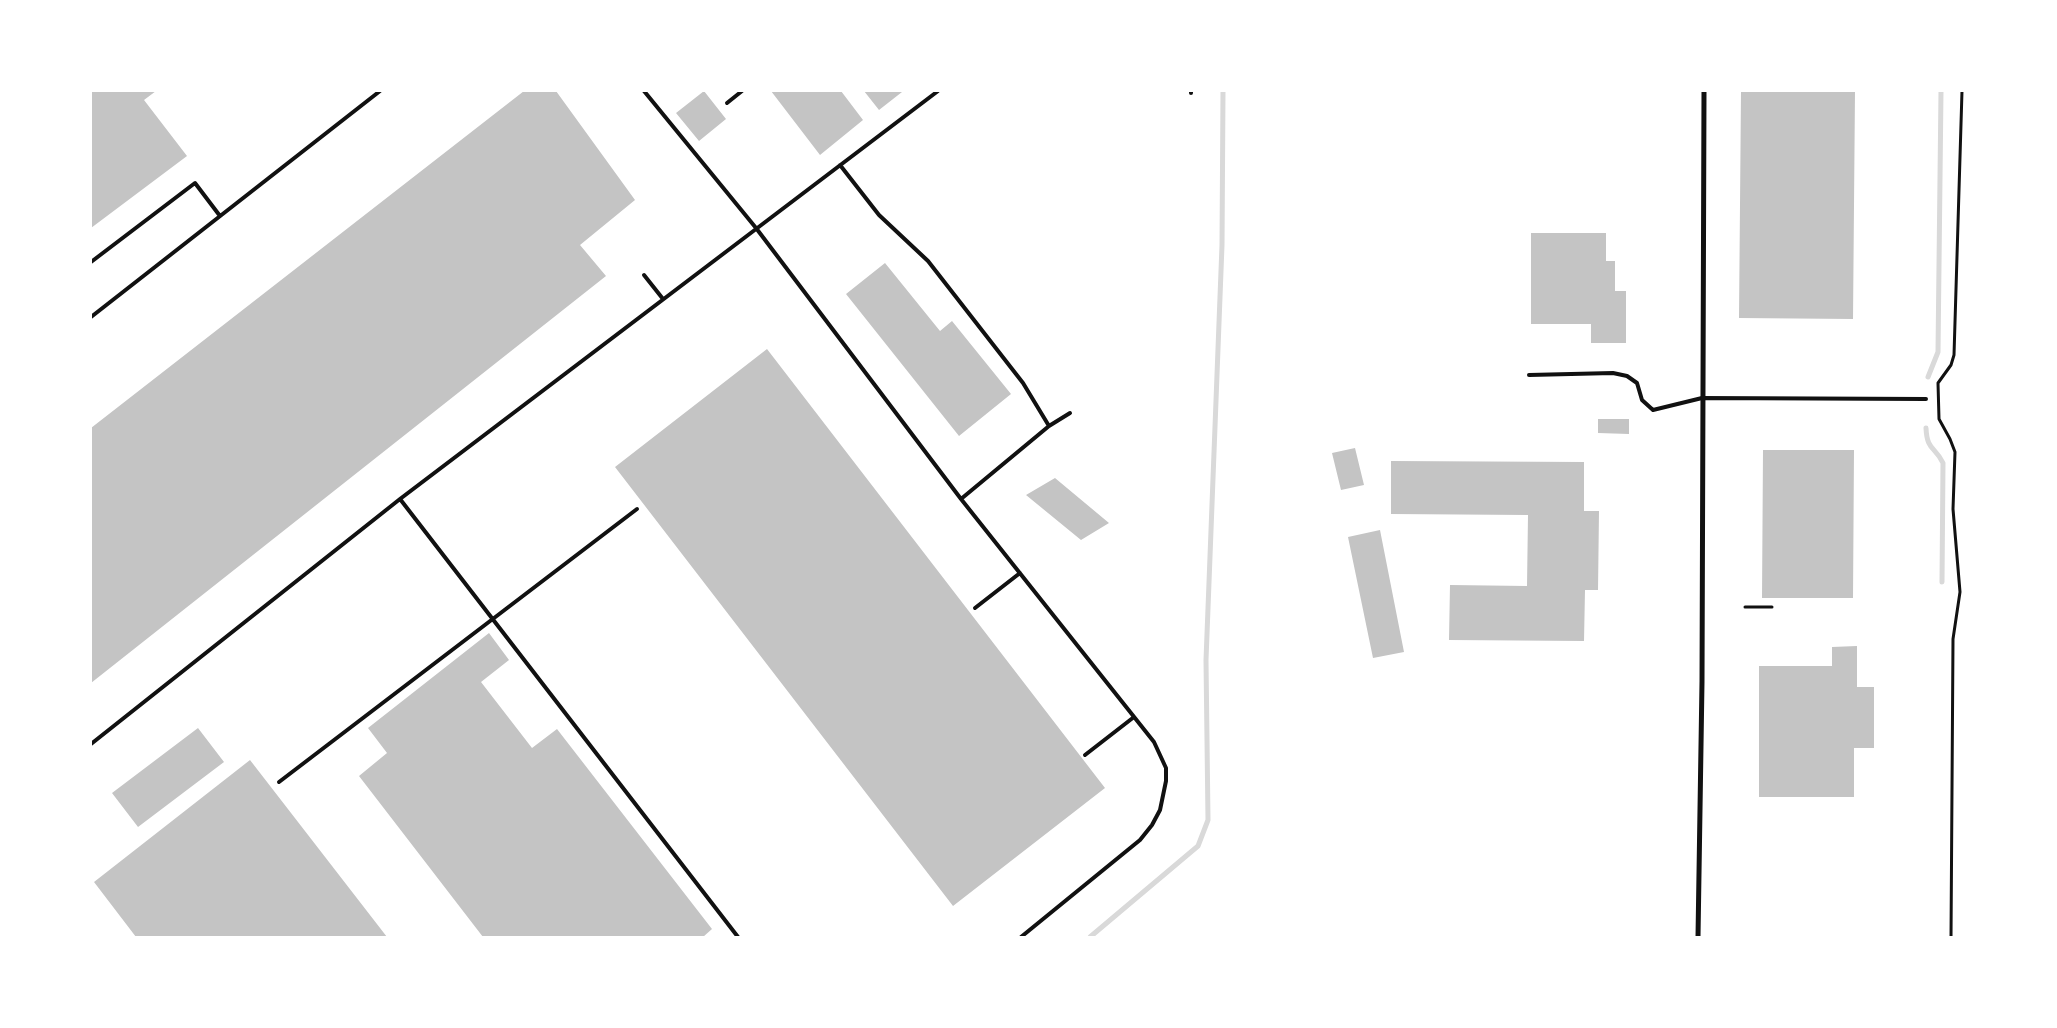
<!DOCTYPE html>
<style>
body{margin:0}
#map{position:relative;width:2057px;height:1028px;overflow:hidden;background:#fff;font-family:"Alegreya Sans",sans-serif}
canvas{display:block}
.frame{position:absolute;inset:0;border:92px solid #fff;pointer-events:none}
</style>
<div id="map">
<canvas width="2057" height="1028"></canvas>
<div class="frame"></div>
</div>
<script>
const ctx = document.querySelector('canvas').getContext('2d');
ctx.lineJoin = 'round';
function trace(path, color, width, dash) {
  ctx.strokeStyle = color;
  ctx.lineWidth = width;
  ctx.lineCap = dash ? 'butt' : 'round';
  ctx.setLineDash(dash || []);
  ctx.stroke(path);
}
function paint(path, color) {
  ctx.fillStyle = color;
  ctx.fill(path, 'evenodd');
}
trace(new Path2D(`
 M 1928,377 L 1938,352 L 1941,91
 M 1926,428 C 1927,451 1935,446 1943,463 L 1942,582
 M 1090,937 L 1198,846 L 1208,820 L 1206,660 L 1222,245 L 1223,91`), '#d9d9d9', 5);
paint(new Path2D(`
 M 91,91 L 156,91 L 144,100 L 187,156 L 91,228 Z
 M 524,91 L 556,91 L 635,200 L 580,245 L 606,276 L 91,683 L 91,428 Z
 M 704,91 L 726,119 L 699,141 L 676,113 Z
 M 771,91 L 841,91 L 863,120 L 820,155 Z
 M 864,91 L 901,91 L 902,92 L 879,110 Z
 M 1741,91 L 1855,91 L 1853,319 L 1739,318 Z
 M 1531,233 L 1606,233 L 1606,261 L 1615,261 L 1615,291 L 1626,291 L 1626,343 L 1591,343 L 1591,324 L 1531,324 Z
 M 885,263 L 940,331 L 952,321 L 1011,394 L 959,436 L 846,294 Z
 M 767,349 L 1105,788 L 953,906 L 615,467 Z
 M 1598,419 L 1629,419 L 1629,434 L 1598,433 Z
 M 1355,448 L 1364,485 L 1341,490 L 1332,453 Z
 M 1763,450 L 1854,450 L 1853,598 L 1762,598 Z
 M 1391,461 L 1584,462 L 1584,511 L 1599,511 L 1598,590 L 1585,590 L 1584,641 L 1449,640 L 1450,585 L 1527,586 L 1528,515 L 1391,514 Z
 M 1055,478 L 1109,523 L 1081,540 L 1026,495 Z
 M 1380,530 L 1404,652 L 1373,658 L 1348,537 Z
 M 489,633 L 509,660 L 481,682 L 532,748 L 557,729 L 712,929 L 703,937 L 483,937 L 359,776 L 387,753 L 368,728 Z
 M 1857,646 L 1857,687 L 1874,687 L 1874,748 L 1854,748 L 1854,797 L 1759,797 L 1759,666 L 1832,666 L 1832,647 Z
 M 198,728 L 224,762 L 138,827 L 112,793 Z
 M 250,760 L 387,937 L 136,937 L 94,882 Z`), '#c4c4c4');
trace(new Path2D(`
 M 1745,607 L 1772,607
 M 1951,937 L 1953,639 L 1960,592 L 1953,509 L 1955,452 L 1950,439 L 1939,419 L 1938,383 L 1951,365 L 1954,355 L 1962,91`), '#111', 3);
trace(new Path2D(`
 M 644,91 L 756,228 L 961,499 L 1154,742 L 1166,768 L 1166,781 L 1160,810 L 1152,825 L 1140,840 L 1021,937
 M 1191,93 L 1191,91
 M 727,103 L 742,91
 M 840,165 L 879,215 L 928,261 L 1023,383 L 1049,426
 M 91,262 L 195,183 L 220,216
 M 644,275 L 663,299
 M 91,317 L 380,91
 M 1529,375 L 1613,373 L 1627,376 L 1637,383 L 1642,400 L 1653,410 L 1702,398 L 1926,399
 M 400,499 L 738,937
 M 961,499 L 1049,426 L 1070,413
 M 975,608 L 1020,573
 M 91,744 L 400,499 L 938,91
 M 1085,755 L 1134,717
 M 279,782 L 637,509`), '#111', 4);
trace(new Path2D(`
 M 1698,937 L 1702,682 L 1704,91`), '#111', 5);
</script>
